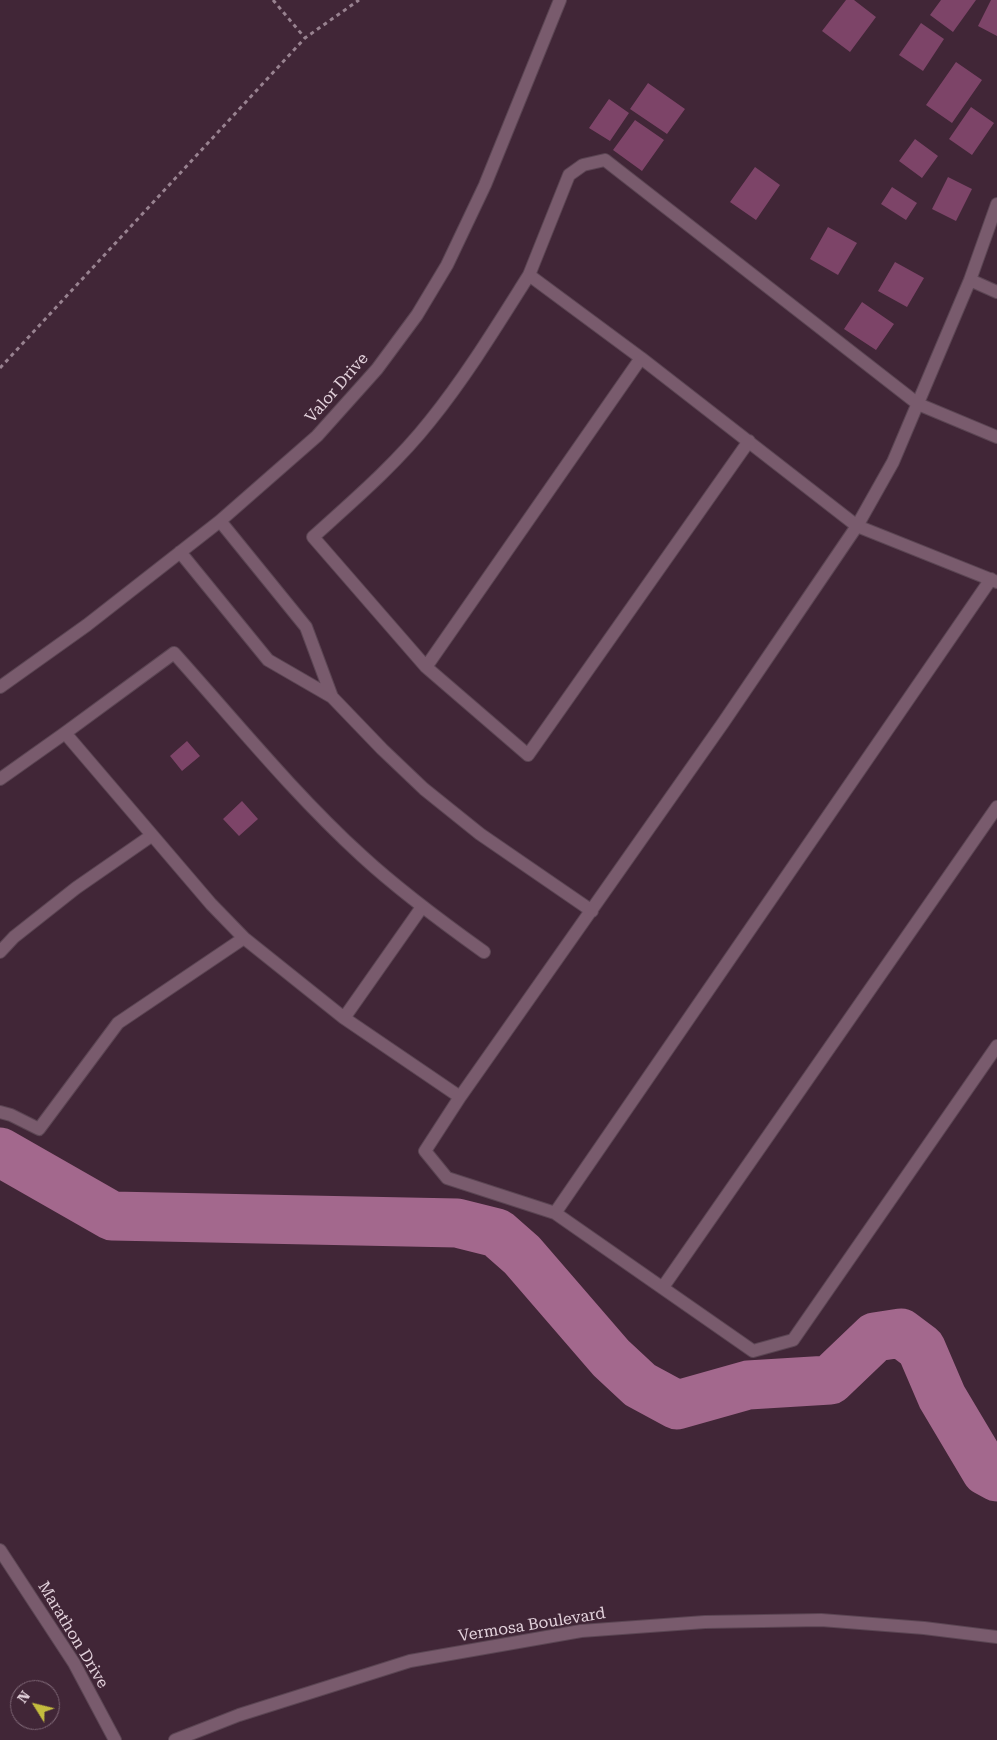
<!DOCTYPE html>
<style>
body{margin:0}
#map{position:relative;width:997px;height:1740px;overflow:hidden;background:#412637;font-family:"Roboto Serif",serif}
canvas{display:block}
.north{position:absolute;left:10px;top:1680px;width:50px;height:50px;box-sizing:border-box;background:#412637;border:1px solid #816a79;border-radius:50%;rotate:306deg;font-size:14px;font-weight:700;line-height:20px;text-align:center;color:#e2d1db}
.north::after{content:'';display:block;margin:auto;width:18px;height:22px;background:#c4bc3e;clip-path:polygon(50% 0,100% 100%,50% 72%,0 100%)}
</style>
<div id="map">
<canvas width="997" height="1740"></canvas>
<div class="north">N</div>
</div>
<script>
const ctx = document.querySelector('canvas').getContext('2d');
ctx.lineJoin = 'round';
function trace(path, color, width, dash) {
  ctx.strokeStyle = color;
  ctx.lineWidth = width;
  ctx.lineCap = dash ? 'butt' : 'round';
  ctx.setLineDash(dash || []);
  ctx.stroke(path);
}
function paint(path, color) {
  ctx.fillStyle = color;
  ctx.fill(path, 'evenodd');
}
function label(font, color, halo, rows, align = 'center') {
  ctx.font = font + ' "Roboto Serif",serif';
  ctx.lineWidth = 4;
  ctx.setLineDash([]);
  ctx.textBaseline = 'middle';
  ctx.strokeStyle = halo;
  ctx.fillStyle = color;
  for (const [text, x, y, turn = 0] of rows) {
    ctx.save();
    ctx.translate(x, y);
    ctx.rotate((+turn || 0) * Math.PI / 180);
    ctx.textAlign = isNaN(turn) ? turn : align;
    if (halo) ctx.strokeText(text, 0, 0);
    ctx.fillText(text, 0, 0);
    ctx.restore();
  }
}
trace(new Path2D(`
 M 0,1152 L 112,1216 L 457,1223 L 497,1233 L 522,1255 L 611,1358 L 640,1385 L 677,1405 L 748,1385 L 830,1380 L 875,1337 L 901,1333 L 921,1348 L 942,1397 L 986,1471 L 997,1477`), '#a3688d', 49);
paint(new Path2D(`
 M 846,0 L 854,0 L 876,17 L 850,52 L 822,31 Z
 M 941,0 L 976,0 L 953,32 L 930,15 Z
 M 991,0 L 997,0 L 997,36 L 978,26 Z
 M 921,23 L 944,39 L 923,71 L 899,55 Z
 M 956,62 L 982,80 L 952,123 L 926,105 Z
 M 648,83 L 685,109 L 667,134 L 630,109 Z
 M 609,99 L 629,113 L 610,141 L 589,128 Z
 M 971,107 L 994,123 L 972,155 L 949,139 Z
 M 635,120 L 664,140 L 642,171 L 613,150 Z
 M 915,139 L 938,156 L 922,178 L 899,161 Z
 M 755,167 L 780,185 L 756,220 L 730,202 Z
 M 948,177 L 972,189 L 956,221 L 932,209 Z
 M 892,187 L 917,203 L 906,220 L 881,204 Z
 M 828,227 L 857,243 L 838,275 L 810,259 Z
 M 895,262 L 924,278 L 907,307 L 878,291 Z
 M 862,302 L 894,324 L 876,350 L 844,329 Z
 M 187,741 L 200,756 L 182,771 L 170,756 Z
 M 242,801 L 258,819 L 239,836 L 223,819 Z`), '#7d4468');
const street = new Path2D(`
 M 529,275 L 569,175 L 583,165 L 605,160 L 918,404 L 997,437
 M 970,280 L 997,292
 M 749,441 L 528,755 L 426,667 L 313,537 C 354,500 396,464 430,421 C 467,375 498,324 529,275 L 641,358 L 857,526 L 997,582
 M 220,521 L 306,627 L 332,697
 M 180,552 L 268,660 L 332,697 L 382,749 L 424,789 L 480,834 L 592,911
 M 426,667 L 641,358
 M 0,687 L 87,625 L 220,521 L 317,436 L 377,369 L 417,315 L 447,265 L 485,185 L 560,0
 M 65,733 L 211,904 L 244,938 L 344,1018 L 460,1097 L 425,1151 L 447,1178 L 555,1213 L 753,1351 L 793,1340 L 997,1046
 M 0,779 L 65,733 L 174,653 C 235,721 294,794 362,856 C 400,891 442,922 484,952
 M 0,952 L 14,937 L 76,888 L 151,836
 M 344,1018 L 422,907
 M 460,1097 L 723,723 L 857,526 L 893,462 L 970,280 L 997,204
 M 0,1112 L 11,1115 L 39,1129 L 118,1023 L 244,938
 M 555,1213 L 991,579
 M 663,1287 L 997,807
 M 0,1550 L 74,1663 L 115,1740`);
const secondary = new Path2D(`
 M 175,1740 L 239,1715 L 410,1661 L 581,1631 L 705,1622 L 821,1620 L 924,1628 L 997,1637`);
trace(street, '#5b4553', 14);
trace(secondary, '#5b4553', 14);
trace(new Path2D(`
 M 273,0 L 305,38
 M 0,368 L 305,38 L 359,0`), '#988290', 3, [4, 4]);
trace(street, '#795b6d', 12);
trace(secondary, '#795b6d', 12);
label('16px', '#e2d1db', '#412637', [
 ["Valor Drive",337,388,-49],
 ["Vermosa Boulevard",532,1625,-9],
 ["Marathon Drive",73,1635,59]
]);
</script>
